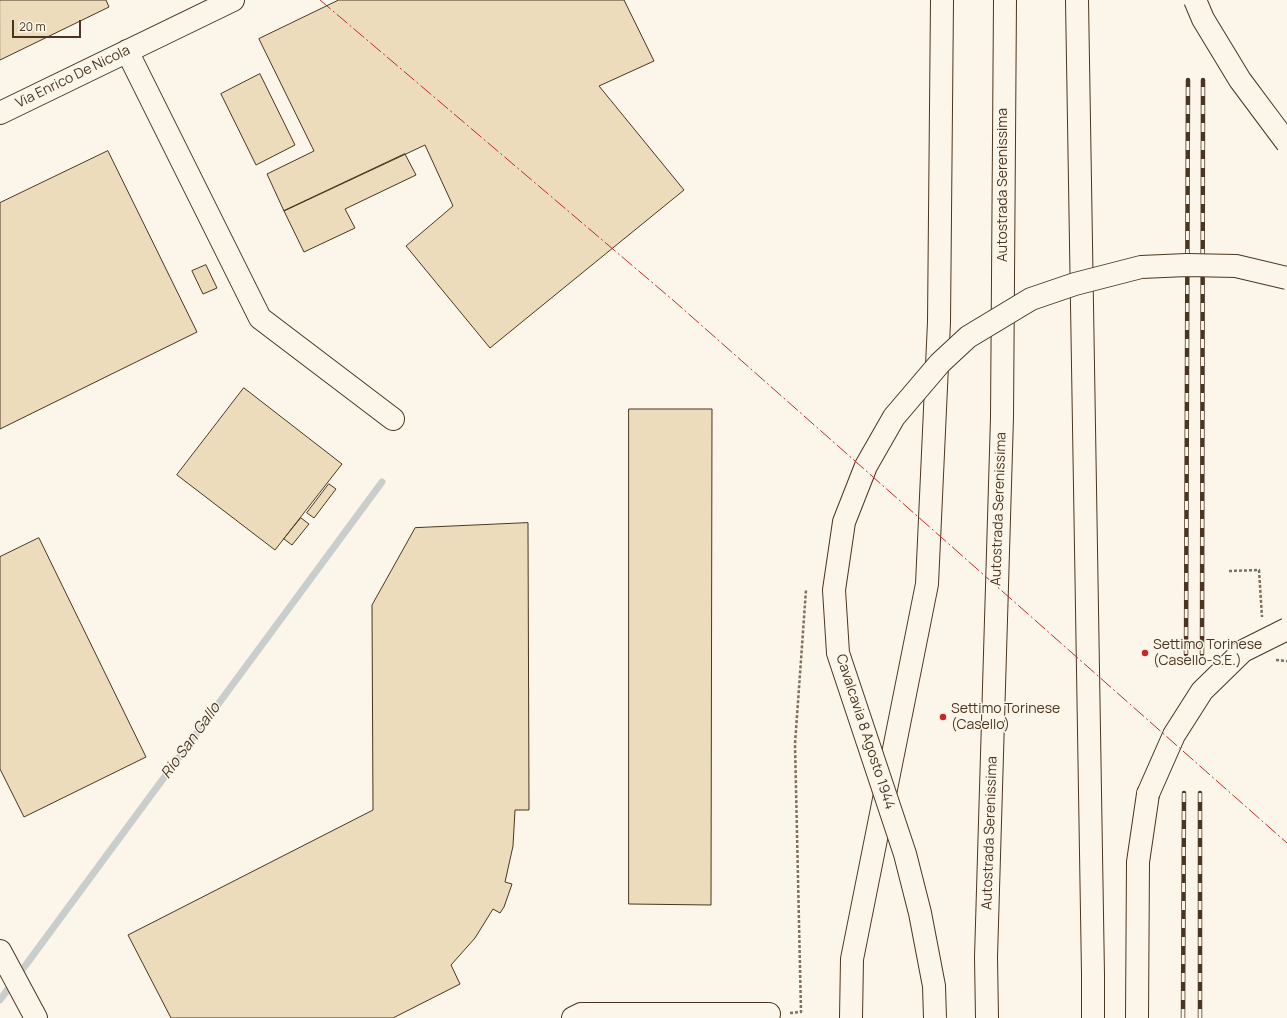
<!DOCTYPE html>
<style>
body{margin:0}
#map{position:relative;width:1287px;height:1018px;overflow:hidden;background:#fbf6e9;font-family:Manrope,sans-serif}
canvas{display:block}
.scale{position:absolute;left:12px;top:20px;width:69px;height:18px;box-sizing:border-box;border:2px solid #4a3520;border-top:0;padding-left:5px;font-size:12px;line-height:14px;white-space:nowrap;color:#4a3520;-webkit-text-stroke:3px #fbf6e9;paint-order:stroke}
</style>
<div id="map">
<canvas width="1287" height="1018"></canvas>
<div class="scale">20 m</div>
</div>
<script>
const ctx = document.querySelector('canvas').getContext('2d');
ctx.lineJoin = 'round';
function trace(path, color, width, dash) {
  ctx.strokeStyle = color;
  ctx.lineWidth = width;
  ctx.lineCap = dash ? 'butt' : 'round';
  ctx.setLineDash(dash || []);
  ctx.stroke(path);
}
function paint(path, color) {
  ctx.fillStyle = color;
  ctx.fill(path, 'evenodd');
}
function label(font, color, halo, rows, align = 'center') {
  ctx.font = font + ' Manrope,sans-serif';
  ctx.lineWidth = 3;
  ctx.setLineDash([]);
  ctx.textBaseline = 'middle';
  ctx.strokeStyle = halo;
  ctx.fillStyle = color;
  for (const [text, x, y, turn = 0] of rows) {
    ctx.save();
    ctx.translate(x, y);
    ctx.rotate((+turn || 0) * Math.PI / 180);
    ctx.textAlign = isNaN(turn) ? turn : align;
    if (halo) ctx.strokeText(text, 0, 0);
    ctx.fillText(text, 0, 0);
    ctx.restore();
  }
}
trace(new Path2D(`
 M 0,1000 L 382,482`), '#c9cecd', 7);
const building = new Path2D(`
 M 0,0 L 106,0 L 109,7 L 0,60 Z
 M 339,0 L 624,0 L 654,61 L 599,86 L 684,190 L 490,348 L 406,246 L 453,206 L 425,145 L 284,211 L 267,174 L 314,151 L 259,39 Z
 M 260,74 L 295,145 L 256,165 L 221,94 Z
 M 108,151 L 197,332 L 0,429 L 0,203 Z
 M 405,154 L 416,175 L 345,209 L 355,228 L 304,252 L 284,211 Z
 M 206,265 L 217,288 L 203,294 L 192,271 Z
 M 244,388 L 342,464 L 275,550 L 177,475 Z
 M 629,409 L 712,409 L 711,905 L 629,904 Z
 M 329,484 L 336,489 L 314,518 L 307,513 Z
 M 301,518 L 309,524 L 292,545 L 284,539 Z
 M 528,523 L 529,810 L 515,810 L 513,846 L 505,882 L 512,884 L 504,907 L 500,913 L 493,909 L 475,938 L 451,965 L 460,984 L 393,1018 L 171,1018 L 128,935 L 373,810 L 372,605 L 415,528 Z
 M 39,538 L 146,757 L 24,817 L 0,769 L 0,557 Z`);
paint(building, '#ecdcbc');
trace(building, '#4a3520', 1);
const minor = new Path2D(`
 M 127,51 L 260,318 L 393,419
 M 0,113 L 233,0
 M 0,951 L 36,1018
 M 573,1018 L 581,1014 L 769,1014`);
const highway = new Path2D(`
 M 1077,0 L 1093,974 L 1093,1018
 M 851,1018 L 852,959 L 927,584 L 939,322 L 942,0
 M 987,1018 L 986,957 L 1002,417 L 1005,0
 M 1137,1018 L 1138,862 L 1148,794`);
trace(minor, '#4a3520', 24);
trace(highway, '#4a3520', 24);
trace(new Path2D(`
 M 1229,571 L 1259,570 L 1262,617
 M 1276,660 L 1287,661
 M 790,1013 L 801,1012 L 795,744 L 806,590`), '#7f6f5c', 2.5, [3, 2]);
trace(minor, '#fbf6e9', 22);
trace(highway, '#fbf6e9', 22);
const rail = new Path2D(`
 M 1186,654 L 1188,80
 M 1202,654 L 1203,80
 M 1183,1018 L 1184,793
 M 1200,1018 L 1200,793`);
trace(rail, '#4a3520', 4.5);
trace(rail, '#fbf6e9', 3, [9]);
const majorBridge = new Path2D(`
 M 935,1018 L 934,986 L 920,913 L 905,854 L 838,653 L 834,590 L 844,522 L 866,466 L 894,417 L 940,363 L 968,337 L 1031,299 L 1075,284 L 1141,267 L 1187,265 L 1236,266 L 1287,278`);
const highwayBridge = new Path2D(`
 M 1195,0 L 1203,19 L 1240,80 L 1287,143
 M 1148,794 L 1174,735 L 1202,691 L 1243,651 L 1287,629`);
trace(majorBridge, '#4a3520', 24, []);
trace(highwayBridge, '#4a3520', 24, []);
trace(majorBridge, '#fbf6e9', 22);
trace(highwayBridge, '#fbf6e9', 22);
trace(new Path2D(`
 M 320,0 L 674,301 L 1287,843`), '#c62828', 1, [14, 3, 2, 3]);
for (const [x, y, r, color] of [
 [1145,653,4,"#c62828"],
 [943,717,4,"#c62828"]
]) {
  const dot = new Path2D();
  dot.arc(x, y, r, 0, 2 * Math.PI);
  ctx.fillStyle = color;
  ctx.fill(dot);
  trace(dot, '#fbf6e9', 1.5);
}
label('14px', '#4a3520', '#fbf6e9', [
 ["Via Enrico De Nicola",73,77,-26],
 ["Autostrada Serenissima",1003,185,-90],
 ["Autostrada Serenissima",999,509,-88],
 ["Cavalcavia 8 Agosto 1944",865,732,72],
 ["Autostrada Serenissima",990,833,-88]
]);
label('14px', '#4a3520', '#fbf6e9', [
 ["Settimo Torinese",1153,645],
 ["(Casello-S.E.)",1153,661],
 ["Settimo Torinese",951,709],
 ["(Casello)",951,725]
], 'left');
label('italic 15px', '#4a3520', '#fbf6e9', [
 ["Rio San Gallo",191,741,-54]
]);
</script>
